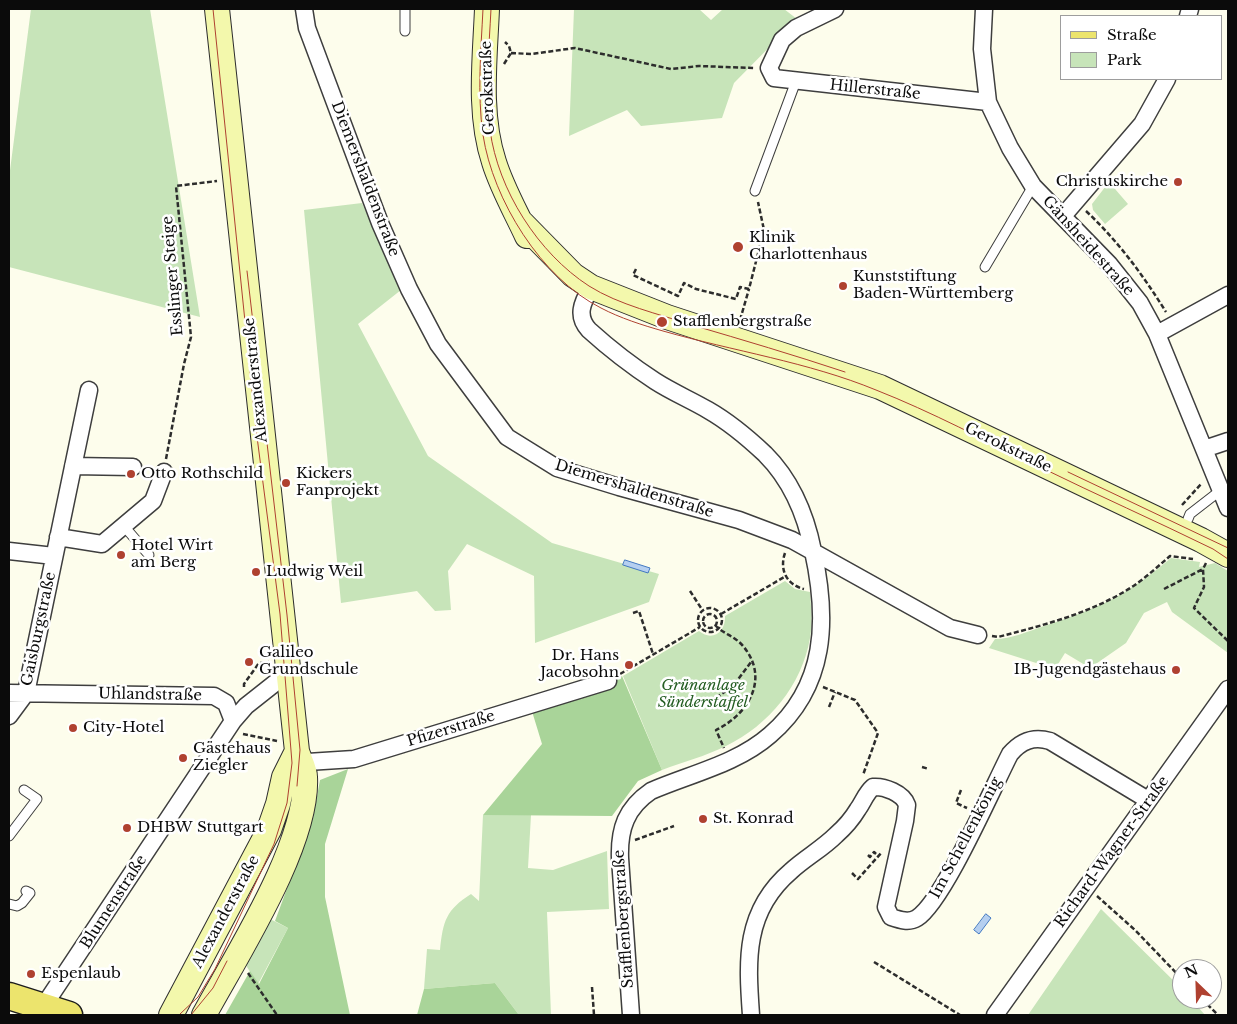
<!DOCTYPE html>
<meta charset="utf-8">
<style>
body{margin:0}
#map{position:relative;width:1237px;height:1024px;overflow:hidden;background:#fdfdec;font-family:"Libre Baskerville",serif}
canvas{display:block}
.frame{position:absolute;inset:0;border:10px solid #0b0b0b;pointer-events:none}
.legend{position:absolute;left:1060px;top:15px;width:162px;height:65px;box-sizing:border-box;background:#fff;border:1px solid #9d9d9d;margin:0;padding:6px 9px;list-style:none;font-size:15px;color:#0b0b0b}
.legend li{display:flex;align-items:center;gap:10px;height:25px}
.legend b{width:25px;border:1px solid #9d9d9d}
.north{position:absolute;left:1172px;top:959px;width:50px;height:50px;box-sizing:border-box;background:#fff;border:1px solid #9d9d9d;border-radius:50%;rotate:336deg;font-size:14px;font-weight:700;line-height:20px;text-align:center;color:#0b0b0b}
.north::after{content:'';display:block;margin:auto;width:18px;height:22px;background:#af4130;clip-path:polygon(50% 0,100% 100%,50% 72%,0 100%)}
</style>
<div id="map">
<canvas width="1237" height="1024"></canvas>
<div class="frame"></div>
<ul class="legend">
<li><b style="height:6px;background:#ece46d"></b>Straße</li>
<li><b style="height:14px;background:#c7e4b9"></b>Park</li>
</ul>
<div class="north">N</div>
</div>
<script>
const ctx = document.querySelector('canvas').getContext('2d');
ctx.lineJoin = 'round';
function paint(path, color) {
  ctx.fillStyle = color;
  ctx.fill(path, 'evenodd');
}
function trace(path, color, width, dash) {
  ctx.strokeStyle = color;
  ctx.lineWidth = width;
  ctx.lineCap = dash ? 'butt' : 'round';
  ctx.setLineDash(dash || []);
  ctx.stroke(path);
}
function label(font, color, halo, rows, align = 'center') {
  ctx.font = font + ' "Libre Baskerville",serif';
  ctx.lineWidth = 5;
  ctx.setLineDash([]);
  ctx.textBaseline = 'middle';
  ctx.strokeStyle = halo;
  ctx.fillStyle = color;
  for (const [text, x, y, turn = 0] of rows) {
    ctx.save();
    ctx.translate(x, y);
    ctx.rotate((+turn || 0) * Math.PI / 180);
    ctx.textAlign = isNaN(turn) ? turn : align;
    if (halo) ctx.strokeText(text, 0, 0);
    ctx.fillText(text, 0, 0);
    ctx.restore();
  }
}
paint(new Path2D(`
 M 31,9 L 150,9 L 200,317 L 9,267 L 9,178 Z
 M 574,9 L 699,9 L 711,20 L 723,9 L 784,9 L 797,19 L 734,83 L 722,118 L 641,126 L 627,110 L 569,136 Z
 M 1109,182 L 1128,204 L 1105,224 L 1093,210 L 1092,204 Z
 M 362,203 L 401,290 L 358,324 L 428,456 L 552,543 L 659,574 L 649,602 L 535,643 L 534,576 L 467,544 L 448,571 L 451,610 L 435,611 L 417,591 L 341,603 L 304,210 Z
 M 1171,558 L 1200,562 L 1199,567 L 1215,563 L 1228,571 L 1228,653 L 1172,612 L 1167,602 L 1144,613 L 1126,643 L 1090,668 L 1065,653 L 1055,669 L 989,648 L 995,639 C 1011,639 1029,631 1044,626 C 1099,608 1126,596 1171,558 Z
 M 785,581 L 795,589 L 810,592 C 811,607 813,623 810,638 C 802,685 769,725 726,746 C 706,756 683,762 662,770 L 623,676 L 699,631 C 712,642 726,632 725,616 Z
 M 483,815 L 531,815 L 528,868 L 553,870 L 607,851 L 609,909 L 547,912 L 551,1015 L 519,1015 L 495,983 L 424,989 L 427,949 L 440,950 C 443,921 446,910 471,894 L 479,901 Z
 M 1101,909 L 1182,989 L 1182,999 L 1191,999 L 1205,1015 L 1028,1015 Z
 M 268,918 L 288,928 L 258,984 L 245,964 Z`), '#c7e4b9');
paint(new Path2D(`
 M 622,676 L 662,770 L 638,781 L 612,816 L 483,815 L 542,744 L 531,708 L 610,683 Z
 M 348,769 L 325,844 L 325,897 L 350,1015 L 225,1015 L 250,971 L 259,984 L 288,928 L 275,921 L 313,818 L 320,780 Z
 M 495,983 L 519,1015 L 417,1015 L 424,989 Z`), '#a9d499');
const water = new Path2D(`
 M 625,560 L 650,568 L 648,573 L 623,565 Z
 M 986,914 L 991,918 L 979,934 L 974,930 Z`);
paint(water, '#b5cff0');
trace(water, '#4278c1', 1);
const lane = new Path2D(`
 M 405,9 L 405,31
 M 755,191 L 796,81
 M 985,267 L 1033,186
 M 1188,519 L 1190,514 L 1221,490
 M 123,525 L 149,555
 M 9,836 L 37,799 L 24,790
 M 9,904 L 17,906 L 22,903 L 30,893 L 26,891`);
const street = new Path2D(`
 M 304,9 L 307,28 L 380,223 L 409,289 L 438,344 L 507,437 L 557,468 L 619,487 L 739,520 L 792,540 L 950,628 L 978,635
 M 835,9 L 796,28 L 782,40 L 769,68 L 774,78 L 988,102
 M 984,9 L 982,49 L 988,102 L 1010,148 L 1033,186 L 1109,264 L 1140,303 L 1157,334 L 1228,508
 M 1188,16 L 1190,9
 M 1063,216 L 1142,124 L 1167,79
 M 591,287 C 582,303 576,316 589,330 C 610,349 632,366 655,381 C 672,392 691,400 708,410 C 729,422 748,438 765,454 C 791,480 806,516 813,551 C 828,619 827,686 770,735 C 737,764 690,774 651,791 C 626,808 619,829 620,858 L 631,1015
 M 1157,334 L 1228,295
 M 1204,449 L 1228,441
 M 73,466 L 133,467
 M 58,537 L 102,544 L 153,501 L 164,472
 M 9,551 L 54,556
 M 9,693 L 214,696 L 226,703 L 233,721
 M 9,716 L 26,693 L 89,390
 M 292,763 L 354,759 L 608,681
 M 43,1007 L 233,721 L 246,706 L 289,672
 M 751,1015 C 747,960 744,911 791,871 C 805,858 822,849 836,835 C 844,828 852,819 858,809 C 863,802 866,793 873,787 C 884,786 903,793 907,805 L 905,821 L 886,907 L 891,917 C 900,920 909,923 917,918 C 943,902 993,787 1010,754 C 1021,741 1033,736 1050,741 L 1148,800
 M 995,1015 L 1228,689`);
const secondary = new Path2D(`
 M 487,9 C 485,58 478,114 494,162 C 502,188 516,212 527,236
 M 520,221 L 573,275 L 591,287 L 667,317 L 880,387 L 1201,540 L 1228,555
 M 171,1015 L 269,830 L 278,804 L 284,777 L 297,751
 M 204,1015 C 236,956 309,843 305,777 C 305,768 299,759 297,751 L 217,9`);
const primary = new Path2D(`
 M 9,996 L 69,1015`);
trace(lane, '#3e3e3e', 11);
trace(street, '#3e3e3e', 19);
trace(secondary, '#2d2d2d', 26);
trace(primary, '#1c1c1c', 29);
trace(new Path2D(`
 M 511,53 L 531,54 L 575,48 L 671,69 L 699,66 L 754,68
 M 504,64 L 511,53 L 509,46 L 505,42
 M 1086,211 C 1118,241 1143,275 1166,312
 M 636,269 L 633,275 L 678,296 L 684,283 L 696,289 L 736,299 L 740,287 L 749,289 L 764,230 L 758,202
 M 740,320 L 749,289
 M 166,459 L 184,364 L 191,337 L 176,186 L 217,181
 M 1182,505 L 1202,483
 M 785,553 C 779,570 787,585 804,589
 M 1206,563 L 1203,569 L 1204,587 L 1194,608 L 1228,641
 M 1164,589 L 1203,569
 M 690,591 L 703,611
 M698 620a12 12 0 1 1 24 0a12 12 0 1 1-24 0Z
 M 633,613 L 639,611 L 653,654
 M 721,614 L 786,576
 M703 621a7 7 0 1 1 14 0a7 7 0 1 1-14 0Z
 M 715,625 C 723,634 735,636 743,646 C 770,678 749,714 716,730 L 724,748
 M 992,636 L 998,637 C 1040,626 1084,615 1122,593 C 1140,583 1155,569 1170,556 L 1193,559
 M 620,674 L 700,627
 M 244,687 L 244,684 L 259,663 L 269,662
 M 823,687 L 855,700 L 878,733 L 863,775
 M 710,702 L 733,686 L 751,662
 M 829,707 L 835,692
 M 243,734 L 277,741
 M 922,767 L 929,769
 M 961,790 L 956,803 L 967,808
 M 635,840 L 674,826
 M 868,855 L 870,857 L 874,852 L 876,854
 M 852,873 L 858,879 L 882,852
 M 1097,896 L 1135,930 L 1182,979
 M 874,962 L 960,1015
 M 248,973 L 277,1015
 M 592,987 L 594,1015
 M 1202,999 L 1218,1015`), '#2d2d2d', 2.5, [5, 2.5]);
trace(lane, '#fff', 9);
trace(street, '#fff', 16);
trace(secondary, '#f3f8ac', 24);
trace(primary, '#ece46d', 26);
trace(new Path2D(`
 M 483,9 C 481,50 477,93 483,135 C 493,200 541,278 601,308 C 620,318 642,325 663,331 C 733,351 808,362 876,390 C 932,412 986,441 1040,467 C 1097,495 1156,521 1213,549 L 1228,559
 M 491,9 C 489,49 485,90 490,130 C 498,190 538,253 589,286 C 619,305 659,314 692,325 C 743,340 794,355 845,372
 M 247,271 L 287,615 L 300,750 L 297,786
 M 1068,472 L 1228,548
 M 9,1014 L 12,1015
 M 179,1015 L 198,997 L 215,969 L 274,844 L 287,803 L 292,763 L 280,614 L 256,429 L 213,9
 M 191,1015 L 213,988 L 227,961`), '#af4130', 1);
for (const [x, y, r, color] of [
 [1178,182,5,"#af4130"],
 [738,247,6,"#af4130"],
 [843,286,5,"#af4130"],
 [662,322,6,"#af4130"],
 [131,474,5,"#af4130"],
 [286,483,5,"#af4130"],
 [121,555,5,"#af4130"],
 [256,572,5,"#af4130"],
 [249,662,5,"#af4130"],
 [629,665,5,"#af4130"],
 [1176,670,5,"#af4130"],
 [73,728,5,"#af4130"],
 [183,758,5,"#af4130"],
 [703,819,5,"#af4130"],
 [127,828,5,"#af4130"],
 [31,974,5,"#af4130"]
]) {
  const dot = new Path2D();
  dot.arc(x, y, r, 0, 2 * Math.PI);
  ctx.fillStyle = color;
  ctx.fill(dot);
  trace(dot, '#fff', 2);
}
label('15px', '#0b0b0b', '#fff', [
 ["Gerokstraße",488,88,-92],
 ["Hillerstraße",875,90,6],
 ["Diemershaldenstraße",365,179,69],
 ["Gänsheidestraße",1088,246,48],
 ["Esslinger Steige",173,276,-95],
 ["Alexanderstraße",256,380,-96],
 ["Gerokstraße",1008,448,26],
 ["Diemershaldenstraße",634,489,17],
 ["Gaisburgstraße",39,629,-78],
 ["Uhlandstraße",150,695,1],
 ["Pfizerstraße",451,729,-17],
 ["Im Schellenkönig",966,838,-62],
 ["Richard-Wagner-Straße",1112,852,-54],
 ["Blumenstraße",114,902,-57],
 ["Alexanderstraße",226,912,-62],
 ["Stafflenbergstraße",624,919,-94]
]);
label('15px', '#0b0b0b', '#fff', [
 ["Christuskirche",1168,182,"right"],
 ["Klinik",749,238],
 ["Charlottenhaus",749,255],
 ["Kunststiftung",853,277],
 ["Baden-Württemberg",853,294],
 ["Stafflenbergstraße",673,322],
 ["Otto Rothschild",141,474],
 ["Kickers",296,474],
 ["Fanprojekt",296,491],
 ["Hotel Wirt",131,546],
 ["am Berg",131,563],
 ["Ludwig Weil",266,572],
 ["Galileo",259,653],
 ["Grundschule",259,670],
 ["Dr. Hans",619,656,"right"],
 ["Jacobsohn",619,673,"right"],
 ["IB-Jugendgästehaus",1166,670,"right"],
 ["City-Hotel",83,728],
 ["Gästehaus",193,749],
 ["Ziegler",193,766],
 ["St. Konrad",713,819],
 ["DHBW Stuttgart",137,828],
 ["Espenlaub",41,974]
], 'left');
label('italic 15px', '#245d22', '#fff', [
 ["Grünanlage",703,686],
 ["Sünderstaffel",703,703]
]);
</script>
